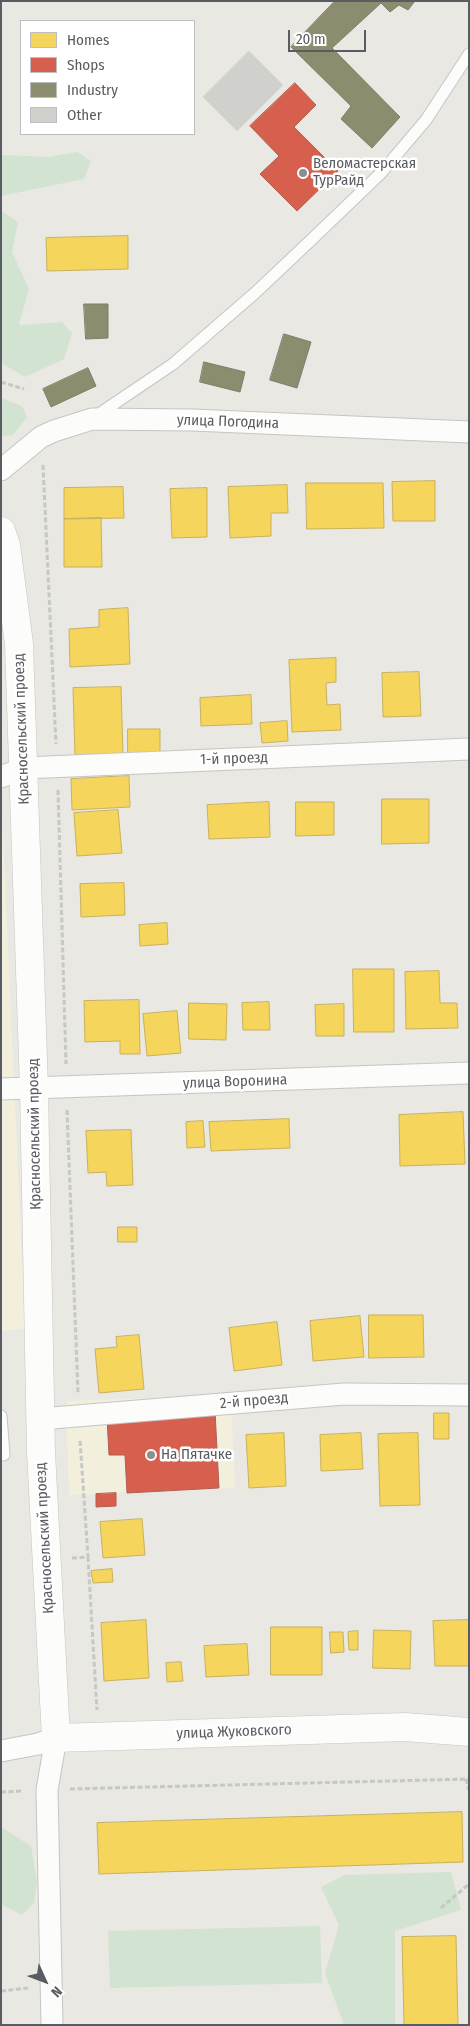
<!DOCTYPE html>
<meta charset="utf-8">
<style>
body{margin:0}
#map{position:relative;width:470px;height:2026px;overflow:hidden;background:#e9e8e3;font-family:"Fira Sans Condensed",sans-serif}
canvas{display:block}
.frame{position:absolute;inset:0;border:2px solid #595c60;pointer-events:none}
.legend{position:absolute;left:20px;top:20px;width:175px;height:115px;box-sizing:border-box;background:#fff;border:1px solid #bdbebf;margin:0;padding:6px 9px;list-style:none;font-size:15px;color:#595c60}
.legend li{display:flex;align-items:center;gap:10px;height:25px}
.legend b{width:25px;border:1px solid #bdbebf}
.north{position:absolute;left:20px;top:1956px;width:50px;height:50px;-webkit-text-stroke:4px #fff;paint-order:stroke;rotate:133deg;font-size:14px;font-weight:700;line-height:20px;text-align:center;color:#595c60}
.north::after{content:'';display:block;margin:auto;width:18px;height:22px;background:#595c60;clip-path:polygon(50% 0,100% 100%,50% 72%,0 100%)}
.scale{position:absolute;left:288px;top:30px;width:78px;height:22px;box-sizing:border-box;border:2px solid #595c60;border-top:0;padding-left:6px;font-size:15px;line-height:18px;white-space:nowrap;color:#595c60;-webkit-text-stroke:4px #fff;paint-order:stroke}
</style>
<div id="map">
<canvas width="470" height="2026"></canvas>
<div class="frame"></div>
<ul class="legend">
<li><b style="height:14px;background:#f6d55c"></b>Homes</li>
<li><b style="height:14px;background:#d6604d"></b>Shops</li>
<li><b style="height:14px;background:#8c8c6e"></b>Industry</li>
<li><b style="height:14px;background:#d0d0cc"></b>Other</li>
</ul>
<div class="north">N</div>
<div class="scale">20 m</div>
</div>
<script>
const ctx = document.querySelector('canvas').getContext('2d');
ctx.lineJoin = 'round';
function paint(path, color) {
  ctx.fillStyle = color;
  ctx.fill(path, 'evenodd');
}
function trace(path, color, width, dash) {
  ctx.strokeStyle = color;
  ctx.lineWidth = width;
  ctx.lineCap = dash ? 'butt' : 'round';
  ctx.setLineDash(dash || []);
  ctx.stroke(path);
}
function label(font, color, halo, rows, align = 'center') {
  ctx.font = font + ' "Fira Sans Condensed",sans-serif';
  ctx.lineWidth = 5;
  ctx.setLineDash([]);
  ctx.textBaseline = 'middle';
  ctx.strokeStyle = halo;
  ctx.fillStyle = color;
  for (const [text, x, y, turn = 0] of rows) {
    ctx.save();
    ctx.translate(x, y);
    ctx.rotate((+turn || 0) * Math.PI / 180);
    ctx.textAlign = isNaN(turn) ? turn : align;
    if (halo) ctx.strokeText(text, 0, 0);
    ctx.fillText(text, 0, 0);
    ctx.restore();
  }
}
paint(new Path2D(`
 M 1,792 L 25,1329 L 1,1331 Z
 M 231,1395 L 235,1488 L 69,1495 L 66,1401 Z`), '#f2efdc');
paint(new Path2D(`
 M 77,152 L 91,161 L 84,179 L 1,196 L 1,155 L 48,157 Z
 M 1,211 L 18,222 L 12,252 L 29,289 L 19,325 L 62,322 L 72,333 L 64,359 L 25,377 L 3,364 L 1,358 Z
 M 1,398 L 22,406 L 27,417 L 13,435 L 1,437 Z
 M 1,1827 L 31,1846 L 37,1882 L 34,1903 L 22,1915 L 1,1904 Z
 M 451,1872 L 461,1910 L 395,1931 L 395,2025 L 344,2025 L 325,1973 L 339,1925 L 321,1887 L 345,1875 Z
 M 320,1926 L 322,1983 L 110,1988 L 108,1931 Z`), '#d2e4d1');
const homes = new Path2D(`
 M 128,236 L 128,269 L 47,271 L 46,238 Z
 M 435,481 L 435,521 L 393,521 L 392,482 Z
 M 306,483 L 383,483 L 384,528 L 307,529 Z
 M 287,485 L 288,513 L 271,513 L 271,536 L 230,538 L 228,487 Z
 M 123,487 L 124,518 L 64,519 L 64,488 Z
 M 207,488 L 207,537 L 172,538 L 170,489 Z
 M 101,518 L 102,567 L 64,567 L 64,519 Z
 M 128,608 L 130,664 L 70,667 L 69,629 L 99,627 L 99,610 Z
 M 336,658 L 336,682 L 326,683 L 327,705 L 340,704 L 341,730 L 292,732 L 289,660 Z
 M 419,672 L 421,716 L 383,717 L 382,673 Z
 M 121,687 L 123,754 L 75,755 L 73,688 Z
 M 251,695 L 252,724 L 201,726 L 200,698 Z
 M 287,721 L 288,741 L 262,743 L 260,723 Z
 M 128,729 L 160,729 L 160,755 L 128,755 Z
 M 129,776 L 130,807 L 72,810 L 71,779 Z
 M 382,799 L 429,799 L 429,843 L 382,844 Z
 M 269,802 L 270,837 L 209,839 L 207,805 Z
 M 296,802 L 334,802 L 334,835 L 296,836 Z
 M 118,810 L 122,853 L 77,856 L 74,813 Z
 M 124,883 L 125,915 L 81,917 L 80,884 Z
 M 167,923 L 168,944 L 140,946 L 139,925 Z
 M 353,969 L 394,969 L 394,1032 L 354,1032 Z
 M 439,971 L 440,1003 L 457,1003 L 458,1028 L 406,1029 L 405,972 Z
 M 139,1000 L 140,1054 L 120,1054 L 120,1041 L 85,1042 L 84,1001 Z
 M 269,1002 L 270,1030 L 243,1030 L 242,1003 Z
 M 189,1003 L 227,1004 L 226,1040 L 189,1039 Z
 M 344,1004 L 344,1036 L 316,1036 L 315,1005 Z
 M 177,1011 L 181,1053 L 147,1056 L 143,1014 Z
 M 463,1112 L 465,1164 L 400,1166 L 399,1115 Z
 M 289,1119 L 290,1148 L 211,1151 L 209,1122 Z
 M 203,1121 L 205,1147 L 187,1148 L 186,1122 Z
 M 131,1130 L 133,1185 L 107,1186 L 106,1172 L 88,1173 L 86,1131 Z
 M 118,1227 L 137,1227 L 137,1242 L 118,1242 Z
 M 369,1315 L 423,1315 L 424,1357 L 369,1358 Z
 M 360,1316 L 364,1357 L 313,1361 L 310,1321 Z
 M 277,1322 L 282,1365 L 234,1371 L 229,1328 Z
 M 139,1335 L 144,1389 L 99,1393 L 95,1349 L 117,1347 L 116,1337 Z
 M 434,1413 L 449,1413 L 449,1439 L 434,1439 Z
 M 284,1433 L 286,1486 L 249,1488 L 246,1435 Z
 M 361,1433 L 363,1469 L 321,1471 L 320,1435 Z
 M 418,1433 L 420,1505 L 380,1506 L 378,1434 Z
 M 142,1519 L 145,1555 L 103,1558 L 100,1522 Z
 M 112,1569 L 113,1582 L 93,1583 L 91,1571 Z
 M 146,1620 L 149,1678 L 104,1681 L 101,1623 Z
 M 469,1620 L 469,1666 L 435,1666 L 433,1621 Z
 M 271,1627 L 322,1627 L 322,1675 L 271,1675 Z
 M 374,1630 L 411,1631 L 410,1669 L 373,1668 Z
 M 358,1631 L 358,1650 L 349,1650 L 348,1632 Z
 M 330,1632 L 343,1632 L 344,1652 L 331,1653 Z
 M 247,1644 L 249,1675 L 206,1677 L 204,1646 Z
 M 181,1662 L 183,1681 L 167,1682 L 166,1663 Z
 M 462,1812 L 463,1862 L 99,1874 L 97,1823 Z
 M 456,1936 L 458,2025 L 404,2025 L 402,1937 Z`);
paint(homes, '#f6d55c');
trace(homes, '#c7b15d', 1);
const shops = new Path2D(`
 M 295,83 L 316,105 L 294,127 L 338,171 L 297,211 L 260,174 L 279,156 L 250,126 Z
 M 215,1411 L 219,1488 L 127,1493 L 125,1455 L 109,1455 L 107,1417 Z
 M 116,1493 L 116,1506 L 96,1507 L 96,1494 Z`);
paint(shops, '#d6604d');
trace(shops, '#b05f53', 1);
const industry = new Path2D(`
 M 335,1 L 415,1 L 408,10 L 399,5 L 390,12 L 381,3 L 332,48 L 400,117 L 372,148 L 341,119 L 351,106 L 291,47 Z
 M 84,304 L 108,304 L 108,338 L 86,339 Z
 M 284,334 L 311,342 L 297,388 L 270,380 Z
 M 204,362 L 245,372 L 240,392 L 200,382 Z
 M 88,368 L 96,386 L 51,407 L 43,389 Z`);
paint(industry, '#8c8c6e');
trace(industry, '#7d7e6a', 1);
const building = new Path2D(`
 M 249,51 L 283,85 L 237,131 L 203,97 Z`);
paint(building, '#d0d0cc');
trace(building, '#d8d7d2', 1);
const lane = new Path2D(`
 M 96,416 L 173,364 L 255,293 L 309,242 L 381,173 L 426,120 L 469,54
 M 1,1416 L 4,1455`);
const street = new Path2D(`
 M 1,470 L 41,437 L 54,431 L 92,419 L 193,420 L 469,432
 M 1,777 L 24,768 L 469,749
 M 1,1089 L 469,1073
 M 40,1419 L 344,1394 L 469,1395
 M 1,1751 L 38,1744 L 56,1738 L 47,1790 L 52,2025`);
const secondary = new Path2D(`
 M 1,531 L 6,545 L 19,644 L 34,1089 L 41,1452 L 56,1738 L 405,1727 L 469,1732`);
trace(lane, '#c5c5c5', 13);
trace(street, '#c5c5c5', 23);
trace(secondary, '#c5c5c3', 29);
trace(new Path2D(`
 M 1,382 L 24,389
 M 43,465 L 56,744
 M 58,790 L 66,1064
 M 67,1110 L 78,1393
 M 88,1557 L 97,1710
 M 72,1558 L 88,1557 L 80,1440
 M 466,1779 L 469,1790
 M 70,1789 L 469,1779
 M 1,1792 L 23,1791
 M 441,1908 L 469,1884
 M 1,1991 L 28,1988`), '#c4c9c6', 3, [5, 2.5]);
trace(lane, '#fcfcfb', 11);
trace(street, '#fcfcfb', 21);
trace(secondary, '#fcfcfb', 28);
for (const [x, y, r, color] of [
 [303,173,5,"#8b8d8e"],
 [151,1455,5,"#8b8d8e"]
]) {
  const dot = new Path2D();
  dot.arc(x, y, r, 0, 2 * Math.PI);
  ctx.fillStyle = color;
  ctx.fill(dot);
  trace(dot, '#fff', 2);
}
label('15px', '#595c60', '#fff', [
 ["Веломастерская",313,164],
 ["ТурРайд",313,181],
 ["На Пятачке",161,1455]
], 'left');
label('15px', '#595c60', '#fff', [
 ["улица Погодина",228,422,2],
 ["Красносельский проезд",22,729,-92],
 ["1-й проезд",234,759,-2],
 ["улица Воронина",235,1082,-2],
 ["Красносельский проезд",35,1134,-91],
 ["2-й проезд",254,1401,-5],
 ["Красносельский проезд",45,1538,-93],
 ["улица Жуковского",234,1732,-2]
]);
</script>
